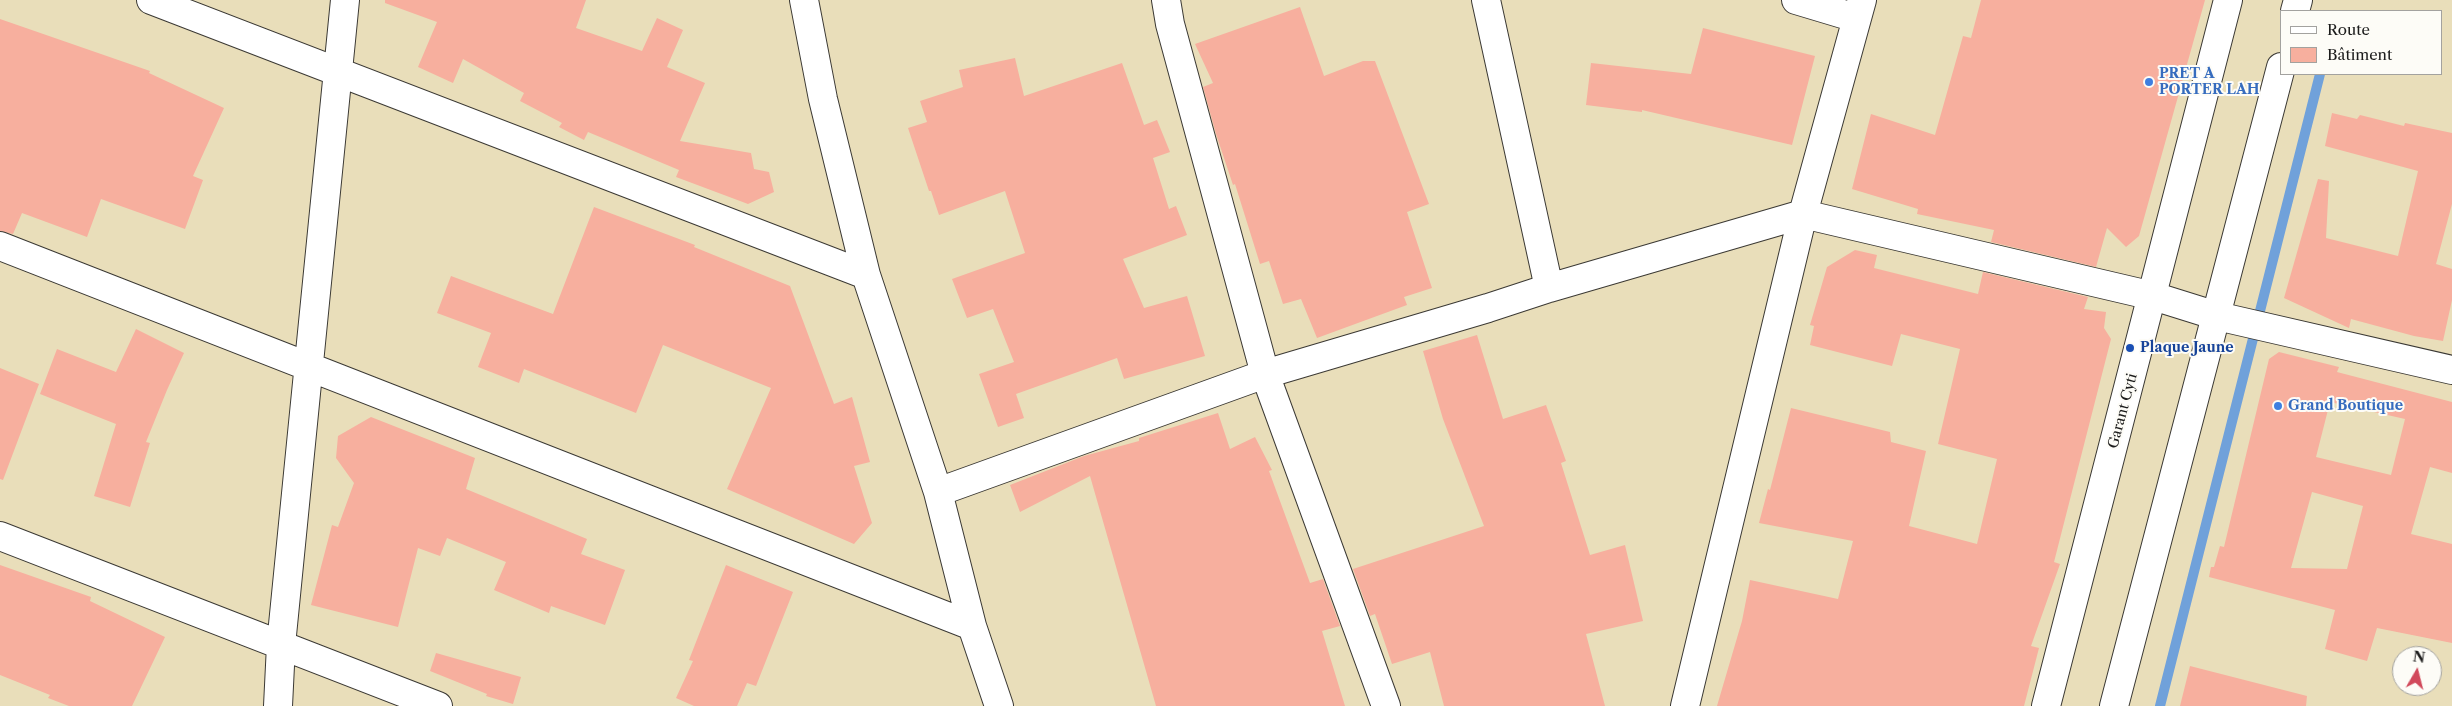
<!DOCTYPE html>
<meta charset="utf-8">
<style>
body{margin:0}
#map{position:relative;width:2452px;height:706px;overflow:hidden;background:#e9deba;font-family:"Libre Caslon Text",serif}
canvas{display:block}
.legend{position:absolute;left:2280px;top:10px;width:162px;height:65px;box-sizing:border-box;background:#fdfcf7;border:1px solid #a3a29f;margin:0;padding:6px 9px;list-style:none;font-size:15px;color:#1c1c1c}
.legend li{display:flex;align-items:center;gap:10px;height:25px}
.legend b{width:25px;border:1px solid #a3a29f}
.north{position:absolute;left:2392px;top:646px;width:50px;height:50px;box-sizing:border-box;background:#fdfcf7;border:1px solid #a3a29f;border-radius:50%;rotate:8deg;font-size:14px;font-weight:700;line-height:20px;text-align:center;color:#1c1c1c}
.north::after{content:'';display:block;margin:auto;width:18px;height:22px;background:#d1495b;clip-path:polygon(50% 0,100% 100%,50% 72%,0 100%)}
</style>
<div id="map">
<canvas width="2452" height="706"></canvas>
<ul class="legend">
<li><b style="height:6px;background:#fff"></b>Route</li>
<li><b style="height:14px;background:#f7af9e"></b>Bâtiment</li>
</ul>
<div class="north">N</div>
</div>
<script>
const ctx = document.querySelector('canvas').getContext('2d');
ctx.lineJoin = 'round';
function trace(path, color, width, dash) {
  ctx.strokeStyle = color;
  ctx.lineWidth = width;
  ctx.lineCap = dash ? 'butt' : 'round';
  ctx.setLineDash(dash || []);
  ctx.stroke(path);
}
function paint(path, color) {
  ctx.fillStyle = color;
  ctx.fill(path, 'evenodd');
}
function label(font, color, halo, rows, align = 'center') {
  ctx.font = font + ' "Libre Caslon Text",serif';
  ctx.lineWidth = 4;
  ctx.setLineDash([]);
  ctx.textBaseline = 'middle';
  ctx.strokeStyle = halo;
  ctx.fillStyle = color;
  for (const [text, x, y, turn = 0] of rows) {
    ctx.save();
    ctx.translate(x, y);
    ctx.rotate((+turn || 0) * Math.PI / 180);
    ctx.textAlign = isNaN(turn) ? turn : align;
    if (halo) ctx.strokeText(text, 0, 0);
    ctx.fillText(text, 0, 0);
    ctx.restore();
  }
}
trace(new Path2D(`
 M 2160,706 L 2320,74`), '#70a1da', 10);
paint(new Path2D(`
 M 385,0 L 586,0 L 576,28 L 642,51 L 657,18 L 683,30 L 667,67 L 705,83 L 680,141 L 751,153 L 754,169 L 769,172 L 774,192 L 748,204 L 676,177 L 679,170 L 588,132 L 584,140 L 559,127 L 562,123 L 520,101 L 524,93 L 463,59 L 453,83 L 418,67 L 437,22 L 385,3 Z
 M 1981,0 L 2205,0 L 2139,236 L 2126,247 L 2107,228 L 2096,267 L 1991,242 L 1994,230 L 1917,214 L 1918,209 L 1852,189 L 1871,114 L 1935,135 L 1963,36 L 1971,38 Z
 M 1300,7 L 1324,76 L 1363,61 L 1375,61 L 1429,204 L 1407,212 L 1432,288 L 1404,297 L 1407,305 L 1317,338 L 1301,299 L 1283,304 L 1269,261 L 1260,264 L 1235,184 L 1233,185 L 1216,134 L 1203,87 L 1213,83 L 1195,44 Z
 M 0,19 L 150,71 L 149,73 L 224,108 L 193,176 L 203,180 L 185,229 L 101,199 L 87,237 L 22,213 L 13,234 L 0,231 Z
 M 1703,28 L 1815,56 L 1792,145 L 1642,110 L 1642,112 L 1586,105 L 1591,63 L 1691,74 Z
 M 1015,58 L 1024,96 L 1122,63 L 1144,125 L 1157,120 L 1170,152 L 1153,158 L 1169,209 L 1176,206 L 1187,235 L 1123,259 L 1144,308 L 1187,296 L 1205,356 L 1124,379 L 1117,358 L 1016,394 L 1024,418 L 998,427 L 979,374 L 1014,362 L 993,309 L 967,318 L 952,279 L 1025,253 L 1005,191 L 939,215 L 931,191 L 929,191 L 908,128 L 927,122 L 920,101 L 963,87 L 959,70 Z
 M 2332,113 L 2357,119 L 2360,115 L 2404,126 L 2405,123 L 2452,133 L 2452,204 L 2436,264 L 2452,269 L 2452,300 L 2443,341 L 2414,336 L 2351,319 L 2349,328 L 2284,298 L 2318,179 L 2329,181 L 2326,238 L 2398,256 L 2418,171 L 2325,146 Z
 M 594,207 L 695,245 L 694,247 L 790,286 L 834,404 L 852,397 L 870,462 L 854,466 L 872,523 L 854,544 L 727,489 L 771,388 L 663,345 L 636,413 L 524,369 L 519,383 L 478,367 L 491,333 L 437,313 L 451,276 L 553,314 Z
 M 1855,250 L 1877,255 L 1874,268 L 1978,294 L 1983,272 L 2088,297 L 2084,309 L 2106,312 L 2104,328 L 2111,339 L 2054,562 L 2060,564 L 2031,646 L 2039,648 L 2024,706 L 1717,706 L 1742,621 L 1750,580 L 1838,599 L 1853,541 L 1759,523 L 1768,489 L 1770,490 L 1791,408 L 1890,432 L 1891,442 L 1926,451 L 1909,526 L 1977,544 L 1997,459 L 1938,444 L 1960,349 L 1901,334 L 1892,366 L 1810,345 L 1814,326 L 1810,325 L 1827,267 Z
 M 136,329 L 184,353 L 167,390 L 146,442 L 150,443 L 130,507 L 94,496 L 116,424 L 40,394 L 57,349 L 116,372 Z
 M 1477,335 L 1503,419 L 1546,405 L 1566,461 L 1561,463 L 1590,555 L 1625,545 L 1643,621 L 1586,634 L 1605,706 L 1444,706 L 1430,652 L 1392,664 L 1375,614 L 1370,616 L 1353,569 L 1484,526 L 1443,419 L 1423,351 Z
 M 2279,352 L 2339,367 L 2337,372 L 2452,402 L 2452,473 L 2430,467 L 2411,534 L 2452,544 L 2452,643 L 2377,628 L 2367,661 L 2325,649 L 2335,610 L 2209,577 L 2211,567 L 2214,567 L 2220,546 L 2224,547 L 2269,359 ZM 2330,402 L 2405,419 L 2391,475 L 2316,457 ZM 2312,492 L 2363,506 L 2347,569 L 2291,568 Z
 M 0,368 L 39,384 L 3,480 L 0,479 Z
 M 1218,413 L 1230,449 L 1255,437 L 1272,470 L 1269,471 L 1310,583 L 1323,579 L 1340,626 L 1322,631 L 1345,706 L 1156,706 L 1090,476 L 1020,512 L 1010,485 L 1084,456 L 1139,441 L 1139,438 Z
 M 371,417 L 475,458 L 466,489 L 587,539 L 581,554 L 625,570 L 605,625 L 551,606 L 549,613 L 494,590 L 506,562 L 447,538 L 440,556 L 418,548 L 398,627 L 311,605 L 332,525 L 338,527 L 354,483 L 336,458 L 338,436 Z
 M 0,565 L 91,597 L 90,601 L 165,637 L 132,706 L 69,706 L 48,698 L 50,695 L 0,675 Z
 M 726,565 L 793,592 L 756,686 L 747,683 L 737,706 L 694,706 L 676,698 L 693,661 L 689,660 Z
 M 436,653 L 521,677 L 513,704 L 486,696 L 487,694 L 430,671 Z
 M 2190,666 L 2307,696 L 2306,706 L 2180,706 Z`), '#f7af9e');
const minor = new Path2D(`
 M 151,0 L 866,275
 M 804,0 L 823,99 L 866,275 L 938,492 L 972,626 L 999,706
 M 1166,0 L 1170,24 L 1265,374 L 1386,706
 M 1486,0 L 1549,288
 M 1796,0 L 1856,18
 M 0,246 L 972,626
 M 938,492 L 1265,374 L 1488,308 L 1549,288 L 1803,214 L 2153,296 L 2217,316 L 2452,370
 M 0,536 L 438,706
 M 278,706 L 281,645 L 345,0
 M 1685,706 L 1803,214 L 1862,0`);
const secondary = new Path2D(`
 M 2295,11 L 2298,0
 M 2046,706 L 2228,0
 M 2114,706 L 2281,67`);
trace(minor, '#3b3934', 30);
trace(secondary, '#3b3934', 30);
trace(minor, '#fff', 28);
trace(secondary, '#fff', 28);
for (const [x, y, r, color] of [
 [2149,82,5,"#3f7fe0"],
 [2130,348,5,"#1a4fb4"],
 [2278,406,5,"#3f7fe0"]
]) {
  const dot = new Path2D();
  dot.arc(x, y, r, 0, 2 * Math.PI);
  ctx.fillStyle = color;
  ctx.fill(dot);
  trace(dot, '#fdfcf7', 2);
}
label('bold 14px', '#366cbe', '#fdfcf7', [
 ["PRET A",2159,74],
 ["PORTER LAH",2159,90],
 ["Grand Boutique",2288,406]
], 'left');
label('bold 14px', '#164399', '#fdfcf7', [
 ["Plaque Jaune",2140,348]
], 'left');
label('14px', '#1c1c1c', '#fdfcf7', [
 ["Garant Cyti",2123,411,-75]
]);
</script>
